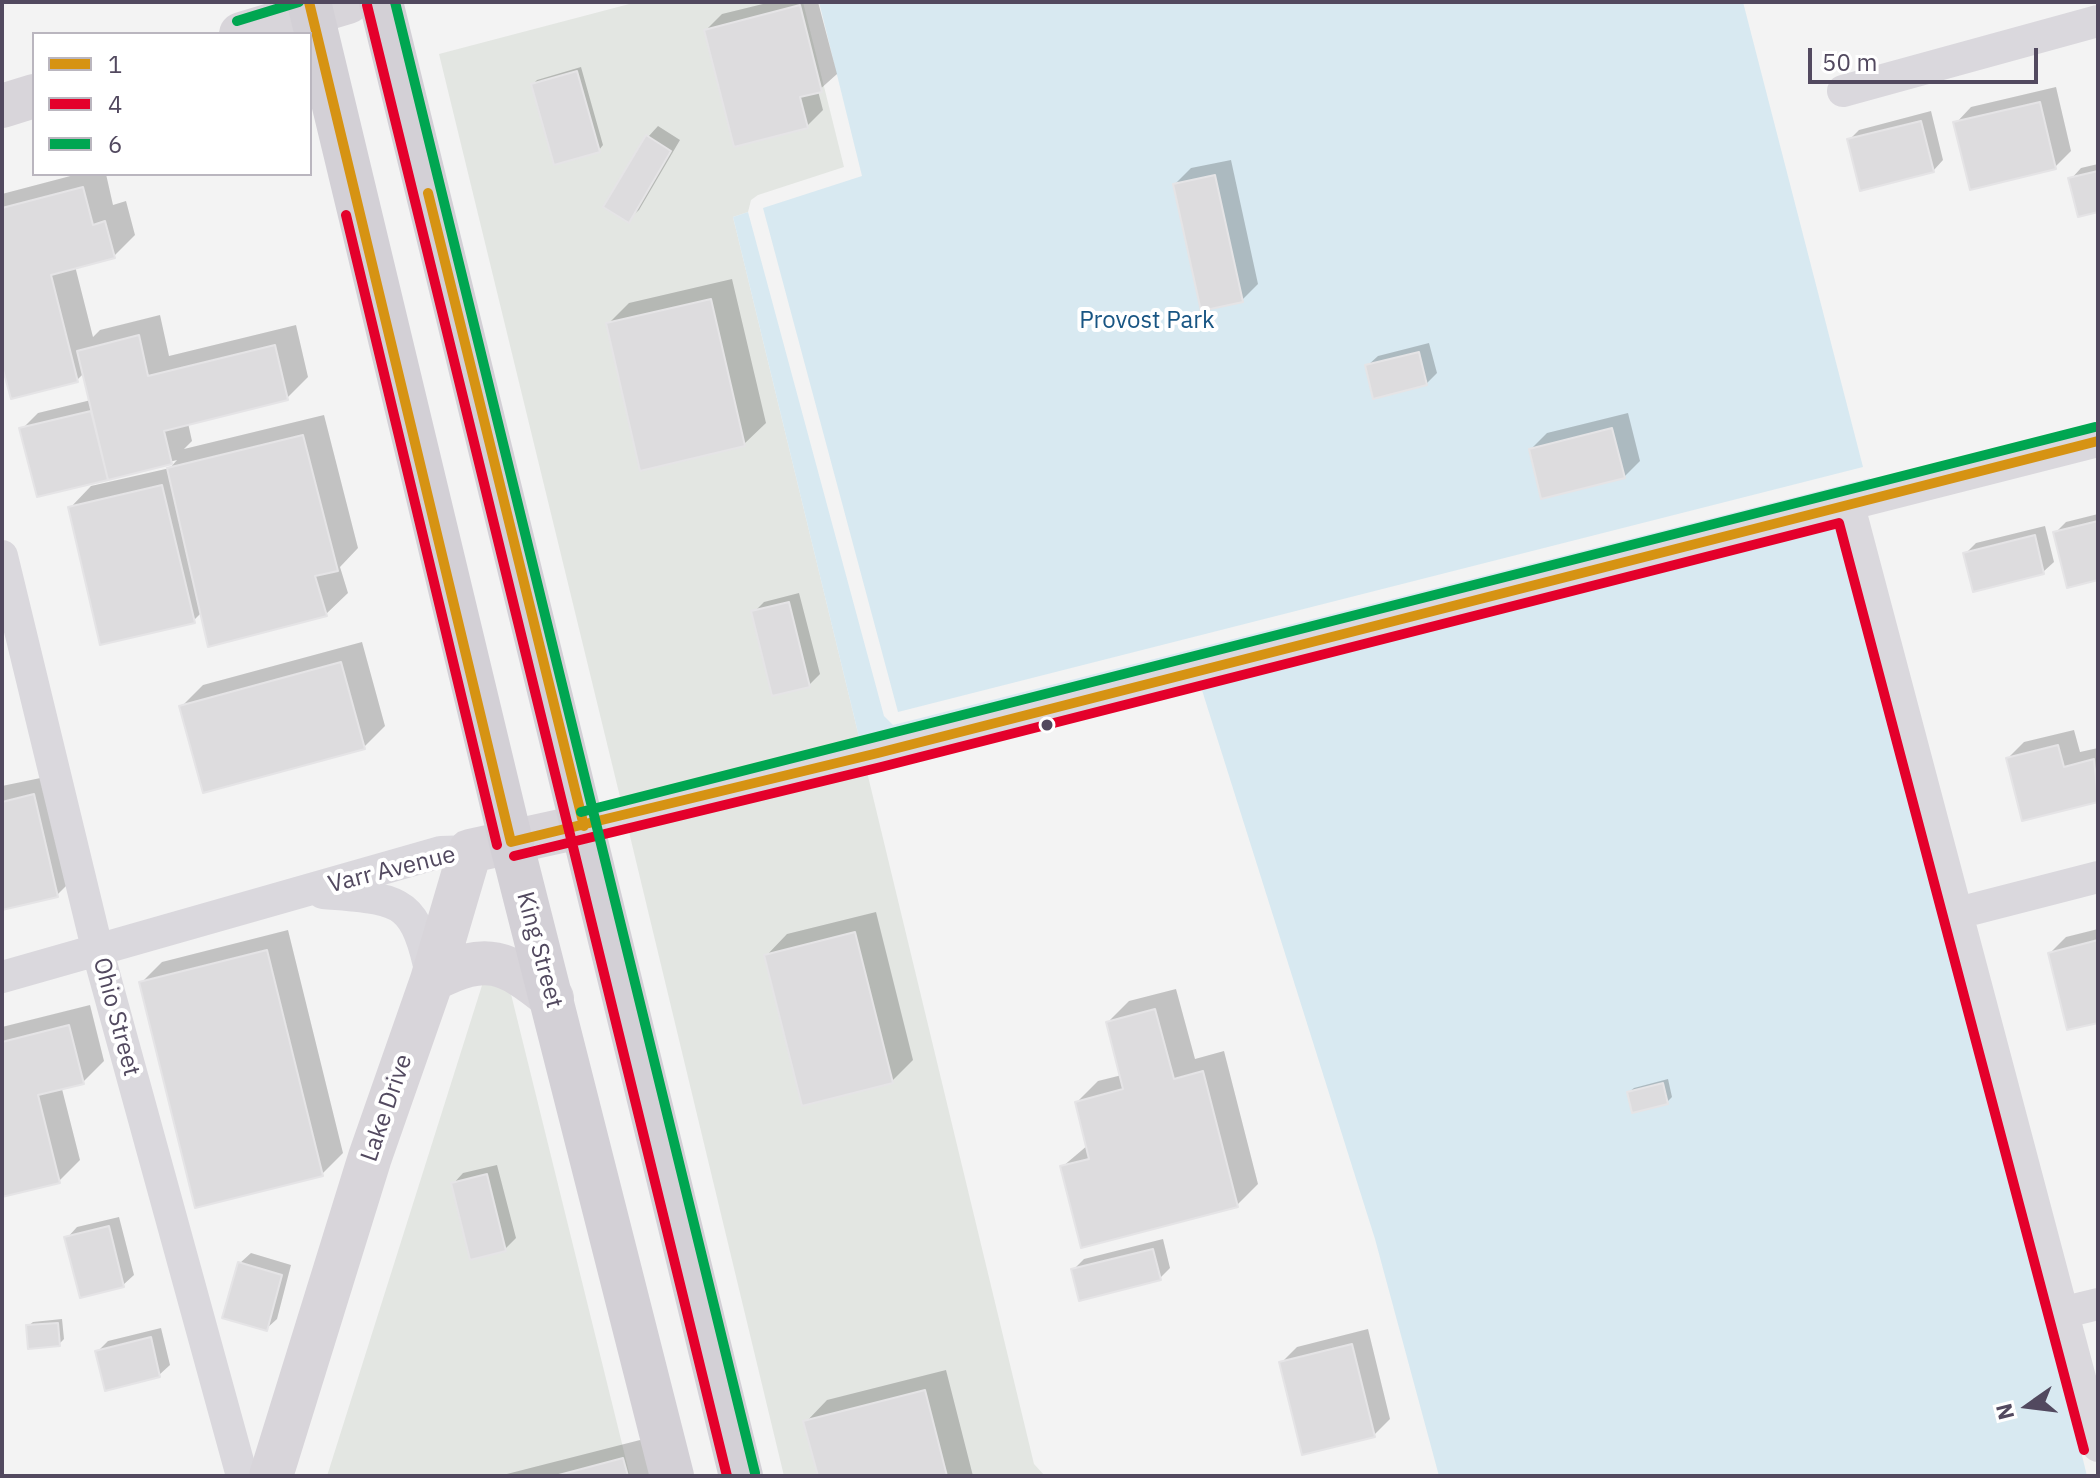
<!DOCTYPE html>
<style>
body{margin:0}
#map{position:relative;width:2100px;height:1478px;overflow:hidden;background:#f3f3f3;font-family:"IBM Plex Sans",sans-serif}
canvas{display:block}
.frame{position:absolute;inset:0;border:4px solid #52495f;pointer-events:none}
.legend{position:absolute;left:32px;top:32px;width:280px;height:144px;box-sizing:border-box;background:#fff;border:2px solid #bab6bf;margin:0;padding:10px 14px;list-style:none;font-size:24px;color:#52495f}
.legend li{display:flex;align-items:center;gap:16px;height:40px}
.legend b{width:40px;border:2px solid #bab6bf}
.north{position:absolute;left:1988px;top:1366px;width:80px;height:80px;-webkit-text-stroke:6px #fff;paint-order:stroke;rotate:256deg;font-size:22px;font-weight:700;line-height:32px;text-align:center;color:#52495f}
.north::after{content:'';display:block;margin:auto;width:28px;height:36px;background:#52495f;clip-path:polygon(50% 0,100% 100%,50% 72%,0 100%)}
.scale{position:absolute;left:1808px;top:48px;width:230px;height:36px;box-sizing:border-box;border:4px solid #52495f;border-top:0;padding-left:10px;font-size:24px;line-height:28px;white-space:nowrap;color:#52495f;-webkit-text-stroke:6px #fff;paint-order:stroke}
</style>
<div id="map">
<canvas width="2100" height="1478"></canvas>
<div class="frame"></div>
<ul class="legend">
<li><b style="height:10px;background:#d69313"></b>1</li>
<li><b style="height:10px;background:#e4002b"></b>4</li>
<li><b style="height:10px;background:#00a651"></b>6</li>
</ul>
<div class="north">N</div>
<div class="scale">50 m</div>
</div>
<script>
const ctx = document.querySelector('canvas').getContext('2d');
ctx.lineJoin = 'round';
function paint(path, color) {
  ctx.fillStyle = color;
  ctx.fill(path, 'evenodd');
}
function trace(path, color, width, dash) {
  ctx.strokeStyle = color;
  ctx.lineWidth = width;
  ctx.lineCap = dash ? 'butt' : 'round';
  ctx.setLineDash(dash || []);
  ctx.stroke(path);
}
function label(font, color, halo, rows, align = 'center') {
  ctx.font = font + ' "IBM Plex Sans",sans-serif';
  ctx.lineWidth = 8;
  ctx.setLineDash([]);
  ctx.textBaseline = 'middle';
  ctx.strokeStyle = halo;
  ctx.fillStyle = color;
  for (const [text, x, y, turn = 0] of rows) {
    ctx.save();
    ctx.translate(x, y);
    ctx.rotate((+turn || 0) * Math.PI / 180);
    ctx.textAlign = isNaN(turn) ? turn : align;
    if (halo) ctx.strokeText(text, 0, 0);
    ctx.fillText(text, 0, 0);
    ctx.restore();
  }
}
paint(new Path2D(`
 M 637,2 L 803,2 L 844,167 L 758,195 L 751,200 L 748,212 L 733,217 L 860,741 L 621,801 L 439,54 Z
 M 867,772 L 1034,1464 L 1045,1476 L 784,1476 L 629,832 Z
 M 484,979 L 509,986 L 630,1476 L 327,1476 Z`), '#e3e6e2');
paint(new Path2D(`
 M 819,2 L 1743,2 L 1863,467 L 898,712 L 763,208 L 862,176 Z
 M 748,212 L 884,716 L 893,725 L 1870,478 L 1871,484 L 860,741 L 733,217 Z
 M 1835,525 L 2048,1316 L 2087,1476 L 1439,1476 L 1375,1239 L 1201,687 Z`), '#d8e9f1');
paint(new Path2D(`
 M 771,2 L 818,2 L 837,74 L 818,91 L 823,110 L 807,126 L 706,30 L 722,14 Z
 M 581,67 L 603,145 L 599,150 L 533,84 L 537,80 Z
 M 2056,87 L 2071,151 L 2055,167 L 1956,123 L 1971,107 Z
 M 1931,111 L 1943,160 L 1933,171 L 1849,140 L 1859,130 Z
 M 658,126 L 680,140 L 639,210 L 628,220 L 648,137 Z
 M 1231,160 L 1258,284 L 1242,300 L 1175,184 L 1191,168 Z
 M 2098,164 L 2098,210 L 2071,179 L 2081,168 Z
 M 78,174 L 106,174 L 113,205 L 126,201 L 135,235 L 114,256 L 75,266 L 93,337 L 100,330 L 160,315 L 169,356 L 296,325 L 308,377 L 287,398 L 188,423 L 192,441 L 184,449 L 324,415 L 358,548 L 340,567 L 348,593 L 326,614 L 202,612 L 193,621 L 70,508 L 91,486 L 170,468 L 177,460 L 38,495 L 22,429 L 38,413 L 91,400 L 84,373 L 77,380 L 12,397 L 2,357 L 2,194 Z
 M 732,279 L 766,423 L 744,444 L 608,324 L 629,303 Z
 M 1429,343 L 1437,373 L 1426,384 L 1367,366 L 1378,356 Z
 M 1628,413 L 1640,461 L 1624,477 L 1531,449 L 1547,433 Z
 M 2098,514 L 2098,578 L 2055,533 L 2066,522 Z
 M 2045,526 L 2054,562 L 2043,572 L 1965,554 L 1976,543 Z
 M 799,593 L 820,674 L 809,685 L 754,612 L 764,602 Z
 M 362,642 L 385,726 L 364,747 L 182,706 L 203,685 Z
 M 2074,730 L 2080,752 L 2098,748 L 2098,800 L 2023,819 L 2008,758 L 2024,742 Z
 M 55,775 L 78,874 L 57,895 L 2,908 L 2,786 Z
 M 876,912 L 913,1060 L 892,1081 L 766,956 L 787,934 Z
 M 2098,929 L 2098,1021 L 2050,953 L 2066,937 Z
 M 288,930 L 343,1153 L 322,1174 L 141,983 L 162,962 Z
 M 1176,989 L 1195,1059 L 1224,1051 L 1258,1184 L 1237,1205 L 1062,1167 L 1088,1145 L 1077,1102 L 1098,1081 L 1122,1075 L 1108,1022 L 1129,1001 Z
 M 90,1005 L 104,1061 L 83,1082 L 62,1089 L 80,1160 L 59,1181 L 2,1195 L 2,1027 Z
 M 1668,1079 L 1672,1097 L 1667,1102 L 1629,1092 L 1634,1088 Z
 M 497,1165 L 516,1238 L 505,1249 L 453,1184 L 463,1173 Z
 M 119,1217 L 134,1275 L 123,1285 L 67,1238 L 77,1227 Z
 M 1163,1239 L 1170,1268 L 1160,1278 L 1073,1270 L 1084,1259 Z
 M 251,1253 L 291,1265 L 277,1319 L 266,1329 L 240,1263 Z
 M 62,1319 L 64,1339 L 59,1344 L 28,1326 L 33,1322 Z
 M 161,1328 L 170,1365 L 159,1375 L 98,1351 L 108,1341 Z
 M 1368,1329 L 1390,1419 L 1374,1435 L 1281,1363 L 1297,1347 Z
 M 946,1370 L 973,1476 L 820,1476 L 806,1422 L 827,1400 Z
 M 644,1439 L 654,1476 L 499,1476 Z`), '#0003');
const building = new Path2D(`
 M 800,5 L 822,92 L 800,97 L 808,128 L 734,147 L 704,30 Z
 M 577,71 L 600,152 L 554,165 L 531,84 Z
 M 2040,102 L 2056,169 L 1970,190 L 1953,122 Z
 M 1921,121 L 1934,172 L 1860,191 L 1847,139 Z
 M 646,135 L 671,151 L 629,223 L 603,207 Z
 M 2098,171 L 2098,212 L 2078,217 L 2068,178 Z
 M 1215,175 L 1243,302 L 1201,311 L 1173,184 Z
 M 83,187 L 93,225 L 105,221 L 115,258 L 51,275 L 78,382 L 11,399 L 2,366 L 2,208 Z
 M 711,299 L 745,446 L 640,471 L 606,323 Z
 M 139,335 L 148,376 L 275,345 L 288,400 L 164,431 L 172,464 L 108,480 L 77,351 Z
 M 1419,352 L 1427,385 L 1373,399 L 1365,365 Z
 M 91,411 L 108,480 L 37,497 L 19,428 Z
 M 1612,428 L 1625,478 L 1541,499 L 1529,449 Z
 M 303,435 L 338,571 L 315,576 L 327,616 L 208,647 L 167,468 Z
 M 162,485 L 195,623 L 100,645 L 68,507 Z
 M 2098,521 L 2098,580 L 2067,588 L 2053,532 Z
 M 2035,535 L 2044,574 L 1973,592 L 1963,553 Z
 M 789,602 L 810,687 L 772,696 L 751,611 Z
 M 341,662 L 365,749 L 203,793 L 179,706 Z
 M 2058,745 L 2064,767 L 2094,759 L 2098,802 L 2022,821 L 2006,758 Z
 M 34,794 L 58,897 L 2,910 L 2,802 Z
 M 855,932 L 893,1083 L 802,1106 L 764,955 Z
 M 2098,940 L 2098,1023 L 2067,1030 L 2048,953 Z
 M 267,950 L 323,1176 L 195,1208 L 139,982 Z
 M 1155,1009 L 1174,1079 L 1203,1071 L 1238,1207 L 1081,1248 L 1060,1166 L 1089,1159 L 1075,1102 L 1123,1089 L 1106,1022 Z
 M 69,1025 L 84,1084 L 38,1095 L 60,1183 L 2,1197 L 2,1042 Z
 M 1663,1083 L 1668,1104 L 1632,1113 L 1627,1092 Z
 M 487,1174 L 506,1251 L 470,1260 L 451,1183 Z
 M 109,1226 L 124,1287 L 80,1298 L 64,1237 Z
 M 1153,1249 L 1161,1280 L 1079,1301 L 1071,1269 Z
 M 238,1262 L 282,1275 L 267,1331 L 222,1318 Z
 M 58,1323 L 60,1346 L 28,1349 L 26,1325 Z
 M 151,1337 L 160,1377 L 105,1391 L 95,1351 Z
 M 1352,1344 L 1375,1437 L 1302,1455 L 1279,1362 Z
 M 925,1390 L 947,1476 L 818,1476 L 803,1421 Z
 M 623,1458 L 628,1476 L 555,1476 Z`);
paint(building, '#dddcde');
trace(building, '#e5e4e6', 2);
trace(new Path2D(`
 M 1843,91 L 2098,21
 M 1849,506 L 2098,1446
 M 2,556 L 98,952 L 242,1476
 M 584,826 L 2098,441
 M 323,893 C 401,900 415,896 432,979
 M 1958,913 L 2098,877
 M 2,977 L 413,860 L 441,852 L 470,851
 M 2065,1312 L 2098,1304`), '#dad8dd', 32);
trace(new Path2D(`
 M 241,34 L 348,2
 M 2,106 L 34,96
 M 432,980 C 487,951 506,961 552,998
 M 271,1476 L 370,1157 L 432,980 L 470,851 L 584,826`), '#d8d5da', 44);
trace(new Path2D(`
 M 309,2 L 511,842 L 672,1476
 M 381,2 L 741,1476`), '#d3d0d6', 44);
trace(new Path2D(`
 M 309,2 L 511,842
 M 428,193 L 584,826
 M 511,842 L 878,753 L 2098,441`), '#d69313', 10);
trace(new Path2D(`
 M 367,5 L 727,1476
 M 346,215 L 497,845
 M 514,856 L 881,767 L 1839,523 L 2084,1450`), '#e4002b', 10);
trace(new Path2D(`
 M 395,2 L 755,1473
 M 237,21 L 299,2
 M 581,812 L 2095,427`), '#00a651', 10);
for (const [x, y, r, color] of [
 [1047,725,7,"#52495f"]
]) {
  const dot = new Path2D();
  dot.arc(x, y, r, 0, 2 * Math.PI);
  ctx.fillStyle = color;
  ctx.fill(dot);
  trace(dot, '#fff', 3);
}
label('24px', '#185583', '#fff', [
 ["Provost Park",1147,321]
]);
label('24px', '#52495f', '#fff', [
 ["Varr Avenue",392,870,-14],
 ["King Street",539,950,75],
 ["Ohio Street",116,1017,75],
 ["Lake Drive",387,1108,-71]
]);
</script>
